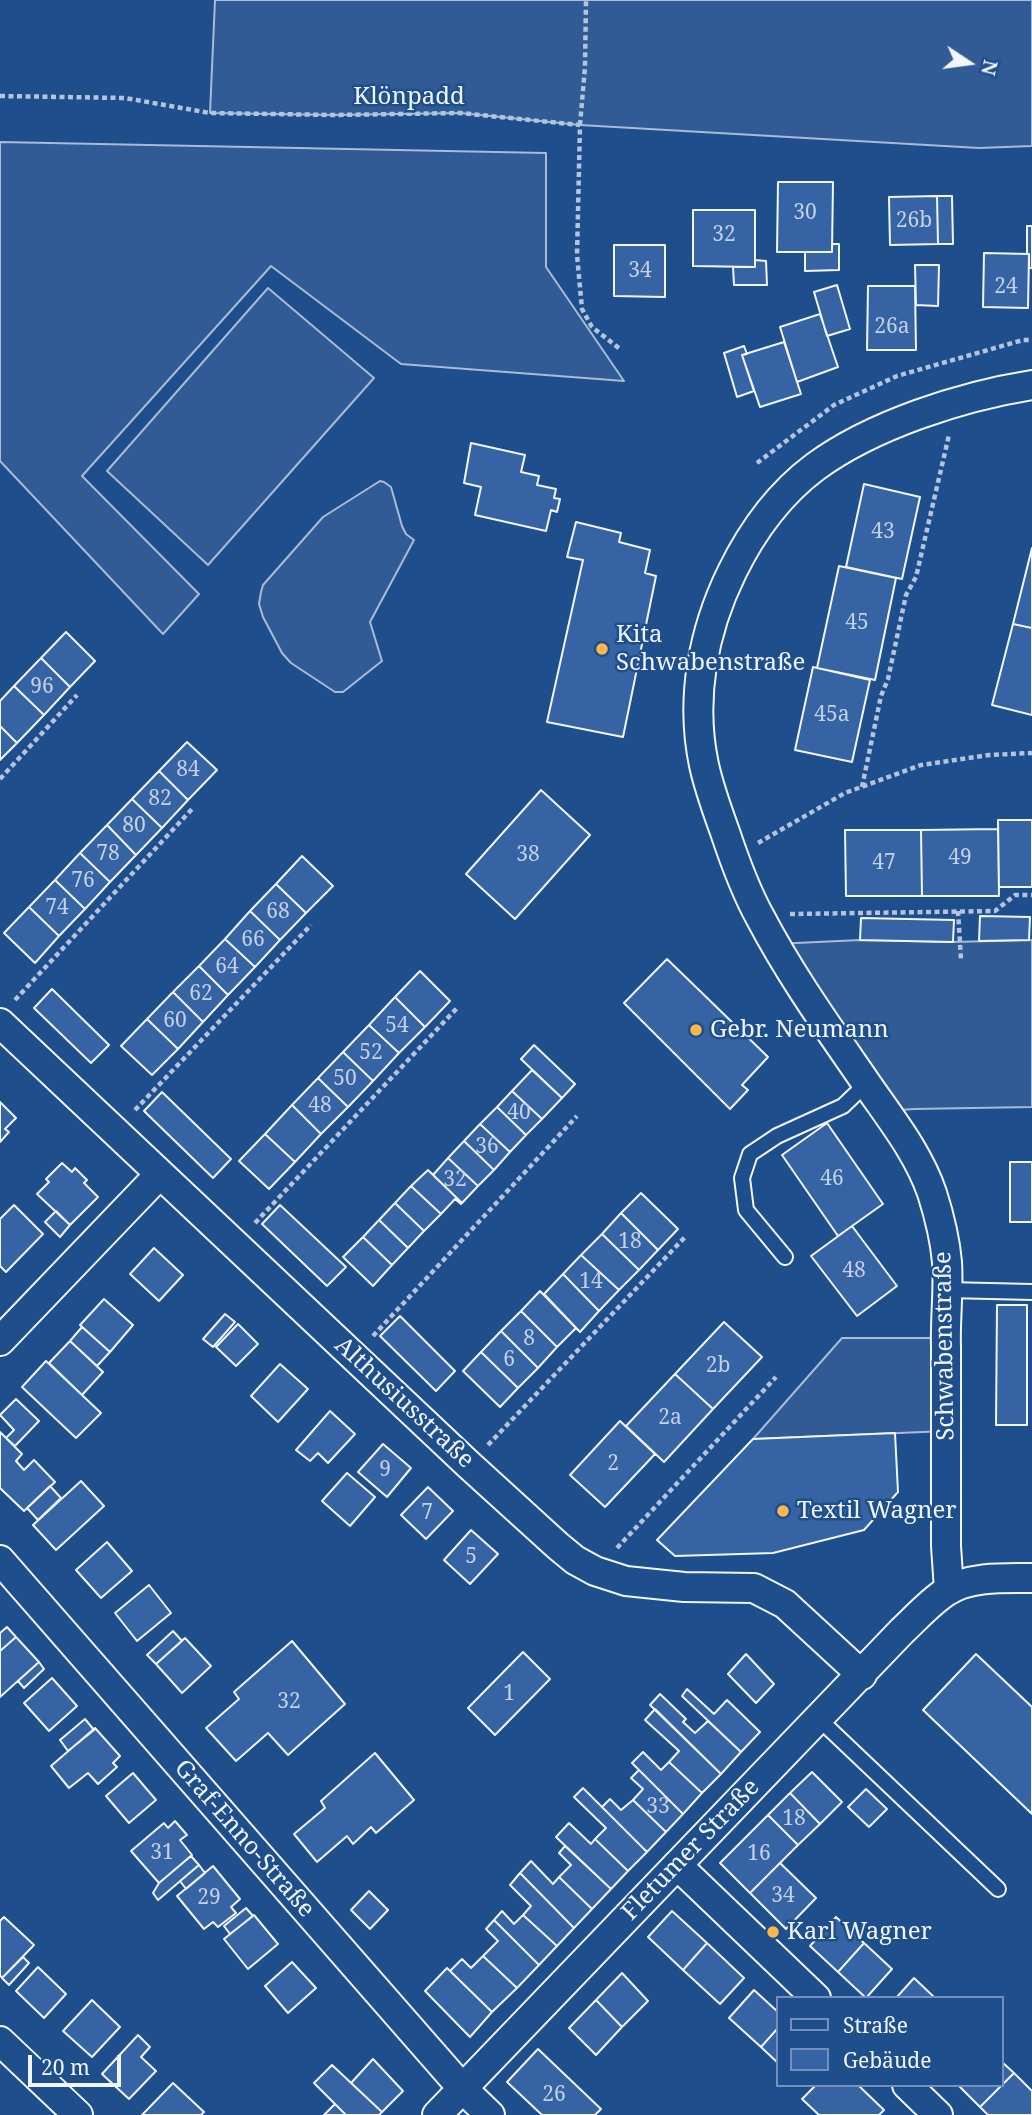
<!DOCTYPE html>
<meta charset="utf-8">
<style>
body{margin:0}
#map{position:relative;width:1032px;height:2115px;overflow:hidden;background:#1f4e8c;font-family:"Noto Serif",serif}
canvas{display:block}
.legend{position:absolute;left:776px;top:1996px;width:228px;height:91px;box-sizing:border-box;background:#1f4e8c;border:2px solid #7391ba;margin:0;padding:9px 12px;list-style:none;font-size:21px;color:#f2f6ff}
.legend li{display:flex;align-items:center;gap:14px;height:35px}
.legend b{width:35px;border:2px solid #7391ba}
.north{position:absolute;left:934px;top:28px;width:70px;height:70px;-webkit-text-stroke:5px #1f4e8c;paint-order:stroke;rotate:103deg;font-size:19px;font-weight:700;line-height:28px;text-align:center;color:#f2f6ff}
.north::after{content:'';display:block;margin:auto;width:24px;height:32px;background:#f2f6ff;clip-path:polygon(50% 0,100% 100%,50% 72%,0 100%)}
.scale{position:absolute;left:28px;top:2055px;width:93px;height:32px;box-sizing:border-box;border:4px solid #f2f6ff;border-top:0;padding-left:9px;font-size:21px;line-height:24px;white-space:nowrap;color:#f2f6ff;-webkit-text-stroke:5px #1f4e8c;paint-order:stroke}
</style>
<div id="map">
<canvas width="1032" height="2115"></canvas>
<ul class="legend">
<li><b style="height:9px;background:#1f4e8c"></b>Straße</li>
<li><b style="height:19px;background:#3563a3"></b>Gebäude</li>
</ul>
<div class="north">N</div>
<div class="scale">20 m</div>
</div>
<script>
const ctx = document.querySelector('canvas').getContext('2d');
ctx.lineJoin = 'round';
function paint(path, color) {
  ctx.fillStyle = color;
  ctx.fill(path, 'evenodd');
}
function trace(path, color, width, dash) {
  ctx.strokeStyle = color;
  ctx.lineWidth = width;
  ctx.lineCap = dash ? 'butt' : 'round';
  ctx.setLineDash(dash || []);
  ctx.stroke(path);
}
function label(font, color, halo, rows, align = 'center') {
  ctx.font = font + ' "Noto Serif",serif';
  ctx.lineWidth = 5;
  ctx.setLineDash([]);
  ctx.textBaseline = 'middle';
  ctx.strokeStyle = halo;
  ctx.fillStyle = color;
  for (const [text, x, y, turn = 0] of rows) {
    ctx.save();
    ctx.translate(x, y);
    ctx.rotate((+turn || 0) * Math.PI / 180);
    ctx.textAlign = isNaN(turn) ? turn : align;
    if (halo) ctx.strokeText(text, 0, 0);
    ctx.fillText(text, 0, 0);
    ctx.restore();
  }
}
const built = new Path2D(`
 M 215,0 L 1032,0 L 1032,146 L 979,148 L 580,125 L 460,113 L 333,115 L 210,113 Z
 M 0,142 L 546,153 L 546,267 L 624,381 L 401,364 L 271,266 L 82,476 L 199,594 L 163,634 L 0,461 Z
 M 268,288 L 374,378 L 208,565 L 107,471 Z
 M 380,481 L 384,482 L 391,487 L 402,526 L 406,534 L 414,540 L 370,622 L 382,661 L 343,692 L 335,692 L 291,663 L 282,653 L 263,617 L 259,604 L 261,592 L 263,585 L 323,517 Z
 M 860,940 L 953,942 L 1032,940 L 1032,1107 L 914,1109 L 886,1111 L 775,944 Z
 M 842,1338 L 946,1338 L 947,1431 L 753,1439 Z`);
paint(built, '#305b95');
trace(built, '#a8bbd7', 2);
const building = new Path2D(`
 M 778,182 L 833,182 L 832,252 L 777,252 Z
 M 937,196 L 938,244 L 890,245 L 889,197 Z
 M 937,196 L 952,196 L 953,244 L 938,244 Z
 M 693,210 L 755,210 L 755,267 L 693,266 Z
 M 1027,226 L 1032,226 L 1032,268 L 1029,268 L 1029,254 L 1027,254 Z
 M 832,244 L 839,244 L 839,270 L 805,271 L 805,252 L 832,252 Z
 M 614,245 L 665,245 L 665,297 L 614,296 Z
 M 984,253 L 1029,254 L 1028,308 L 983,307 Z
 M 755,260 L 766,261 L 767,285 L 734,285 L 733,267 L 755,267 Z
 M 915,265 L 939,265 L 938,306 L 916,305 Z
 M 837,285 L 850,329 L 827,336 L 814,292 Z
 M 868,286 L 915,286 L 916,350 L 867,350 Z
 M 820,314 L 838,367 L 797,382 L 780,327 Z
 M 784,342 L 801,394 L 760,407 L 742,355 Z
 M 744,346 L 747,354 L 742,355 L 754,391 L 737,397 L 724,353 Z
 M 471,443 L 525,455 L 521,472 L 539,476 L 537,485 L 556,489 L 554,498 L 560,499 L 557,512 L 551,510 L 546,531 L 475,515 L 481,487 L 464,483 Z
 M 864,484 L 920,497 L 902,579 L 846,567 Z
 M 576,522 L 621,533 L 619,542 L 650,550 L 645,573 L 656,576 L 623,737 L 547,722 L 583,560 L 567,557 Z
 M 1032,548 L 1032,628 L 1013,624 Z
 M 839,566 L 896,578 L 875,680 L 817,668 Z
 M 1013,624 L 1032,628 L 1032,715 L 992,705 Z
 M 66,632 L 95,661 L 70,687 L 41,658 Z
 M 41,658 L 70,687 L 44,715 L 14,686 Z
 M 813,667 L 870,680 L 852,762 L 795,750 Z
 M 14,686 L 44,715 L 17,743 L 0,726 L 0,701 Z
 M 0,726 L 17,743 L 0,760 Z
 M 187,742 L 217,770 L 188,800 L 159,771 Z
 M 159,771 L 188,800 L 162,828 L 132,799 Z
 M 541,790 L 590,835 L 515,919 L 466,874 Z
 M 132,799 L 162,828 L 136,855 L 107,825 Z
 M 998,820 L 1032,820 L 1032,887 L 999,887 Z
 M 107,825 L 136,855 L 110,882 L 80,853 Z
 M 998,829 L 999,896 L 922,896 L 921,830 Z
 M 845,830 L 921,830 L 922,896 L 846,896 Z
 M 80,853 L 110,882 L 85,909 L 55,880 Z
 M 302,856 L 333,886 L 306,913 L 276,884 Z
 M 55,880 L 85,909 L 59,936 L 29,907 Z
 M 276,884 L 306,913 L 280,940 L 250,911 Z
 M 29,907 L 59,936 L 35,963 L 4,933 Z
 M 250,911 L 280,940 L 255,967 L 225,939 Z
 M 980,916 L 1030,917 L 1029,940 L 979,941 Z
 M 861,918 L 954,920 L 953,942 L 860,940 Z
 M 225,939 L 255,967 L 228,995 L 199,966 Z
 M 667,959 L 768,1057 L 742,1085 L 748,1090 L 730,1109 L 624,1003 Z
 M 199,966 L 228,995 L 203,1022 L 173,992 Z
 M 420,971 L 450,1001 L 425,1027 L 395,997 Z
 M 52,989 L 109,1045 L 91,1063 L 34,1008 Z
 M 173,992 L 203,1022 L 178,1049 L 147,1019 Z
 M 395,997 L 425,1027 L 399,1053 L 369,1025 Z
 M 147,1019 L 178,1049 L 152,1075 L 121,1046 Z
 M 369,1025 L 399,1053 L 373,1081 L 343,1052 Z
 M 534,1045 L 575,1084 L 562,1098 L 521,1059 Z
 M 343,1052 L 373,1081 L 348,1107 L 318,1078 Z
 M 532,1070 L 562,1098 L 542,1119 L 512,1091 Z
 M 318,1078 L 348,1107 L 321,1134 L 292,1105 Z
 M 512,1091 L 542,1119 L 526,1135 L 497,1107 Z
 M 162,1092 L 231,1159 L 213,1178 L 144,1111 Z
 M 0,1102 L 16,1118 L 5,1129 L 9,1132 L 0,1142 Z
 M 292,1105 L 321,1134 L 295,1162 L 265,1134 Z
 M 497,1107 L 526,1135 L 510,1152 L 480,1124 Z
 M 827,1123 L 883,1204 L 838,1236 L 782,1155 Z
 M 480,1124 L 510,1152 L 494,1170 L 464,1141 Z
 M 265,1134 L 295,1162 L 269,1189 L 239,1161 Z
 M 464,1141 L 494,1170 L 478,1186 L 448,1158 Z
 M 448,1158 L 478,1186 L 462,1203 L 433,1175 Z
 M 1010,1162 L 1032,1162 L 1032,1222 L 1010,1222 Z
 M 62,1163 L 72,1172 L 75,1168 L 87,1180 L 84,1183 L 98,1197 L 70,1225 L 37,1194 L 49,1182 L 46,1179 Z
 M 428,1170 L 462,1203 L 461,1204 L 455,1199 L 441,1214 L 411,1186 Z
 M 411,1186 L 441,1214 L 424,1231 L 395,1203 Z
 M 641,1193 L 678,1229 L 658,1250 L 621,1213 Z
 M 395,1203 L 424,1231 L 408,1248 L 379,1220 Z
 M 14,1205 L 43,1234 L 6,1272 L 0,1266 L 0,1219 Z
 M 280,1205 L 346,1267 L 327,1286 L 262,1224 Z
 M 56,1211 L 70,1225 L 60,1237 L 45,1222 Z
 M 621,1213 L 658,1250 L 639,1270 L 602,1234 Z
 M 379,1220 L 408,1248 L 392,1265 L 363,1237 Z
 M 852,1226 L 897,1286 L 857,1316 L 811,1256 Z
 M 602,1234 L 639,1270 L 619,1290 L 581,1255 Z
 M 363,1237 L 392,1265 L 373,1286 L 343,1257 Z
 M 154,1248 L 183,1275 L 159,1301 L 130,1274 Z
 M 581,1255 L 619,1290 L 599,1311 L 563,1274 Z
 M 563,1274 L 599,1311 L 580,1332 L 544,1294 Z
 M 540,1291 L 576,1328 L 557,1347 L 521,1311 Z
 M 104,1299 L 133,1325 L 110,1352 L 80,1325 Z
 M 997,1305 L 1027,1305 L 1027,1425 L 996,1425 Z
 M 521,1311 L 557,1347 L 538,1368 L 501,1331 Z
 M 225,1314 L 235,1322 L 213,1347 L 203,1339 Z
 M 400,1316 L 455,1371 L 436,1391 L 380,1336 Z
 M 724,1322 L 762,1357 L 713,1409 L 675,1374 Z
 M 238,1324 L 258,1344 L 236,1366 L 216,1347 Z
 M 82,1327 L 110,1352 L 97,1366 L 70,1341 Z
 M 501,1331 L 538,1368 L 518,1388 L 481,1352 Z
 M 70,1341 L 103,1372 L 82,1395 L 49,1363 Z
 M 481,1352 L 518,1388 L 500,1407 L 463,1371 Z
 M 46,1361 L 101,1413 L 76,1438 L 22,1387 Z
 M 280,1364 L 308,1389 L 278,1422 L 251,1396 Z
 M 675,1374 L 713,1409 L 664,1462 L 626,1426 Z
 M 16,1399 L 39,1421 L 15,1446 L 6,1438 L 14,1430 L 0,1415 Z
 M 330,1411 L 355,1434 L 328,1463 L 318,1453 L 310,1461 L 296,1450 Z
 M 620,1421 L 655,1454 L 605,1507 L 570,1475 Z
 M 0,1432 L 22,1454 L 16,1461 L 24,1470 L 34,1460 L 55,1482 L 24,1511 L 0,1488 Z
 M 895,1433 L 898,1492 L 864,1530 L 773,1553 L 675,1556 L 657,1540 L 753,1439 Z
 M 383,1444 L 411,1468 L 387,1497 L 358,1472 Z
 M 347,1473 L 375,1497 L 350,1526 L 322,1501 Z
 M 81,1481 L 104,1506 L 56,1550 L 33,1525 Z
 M 50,1486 L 61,1498 L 38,1520 L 27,1508 Z
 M 428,1487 L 453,1511 L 426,1539 L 401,1515 Z
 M 471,1530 L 498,1554 L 470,1584 L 444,1560 Z
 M 107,1542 L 132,1571 L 101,1598 L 76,1570 Z
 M 149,1585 L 171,1613 L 137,1641 L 115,1613 Z
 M 7,1627 L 16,1637 L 0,1651 L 0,1633 Z
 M 173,1631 L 182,1641 L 156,1664 L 147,1655 Z
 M 16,1637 L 39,1662 L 0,1697 L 0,1651 Z
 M 185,1638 L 211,1666 L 182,1693 L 156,1664 Z
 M 292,1641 L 345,1704 L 288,1755 L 268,1733 L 236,1761 L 206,1728 L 239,1699 L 234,1692 Z
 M 523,1652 L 550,1679 L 495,1735 L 468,1708 Z
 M 746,1654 L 774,1684 L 756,1703 L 728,1674 Z
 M 976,1654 L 1032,1707 L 1032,1814 L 923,1710 Z
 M 39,1662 L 44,1669 L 24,1688 L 18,1681 Z
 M 52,1678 L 77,1706 L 49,1731 L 24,1703 Z
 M 687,1689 L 714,1714 L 727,1700 L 760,1732 L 741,1752 L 682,1696 Z
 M 660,1694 L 686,1719 L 683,1722 L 695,1733 L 708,1721 L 741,1752 L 721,1774 L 650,1705 Z
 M 655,1709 L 721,1774 L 702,1793 L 669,1762 L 679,1751 L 645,1720 Z
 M 85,1719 L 94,1730 L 68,1751 L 60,1740 Z
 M 95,1728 L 120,1756 L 113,1763 L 117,1767 L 98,1784 L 88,1773 L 69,1788 L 51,1766 Z
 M 643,1752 L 661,1770 L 669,1762 L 702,1793 L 683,1814 L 632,1763 Z
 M 375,1753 L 414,1800 L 376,1833 L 371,1827 L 353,1844 L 347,1836 L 317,1862 L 294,1834 L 325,1808 L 321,1801 Z
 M 639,1770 L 683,1814 L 666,1832 L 633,1800 L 643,1789 L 631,1778 Z
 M 812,1772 L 842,1802 L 820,1824 L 790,1793 Z
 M 133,1773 L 156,1800 L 129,1823 L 106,1796 Z
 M 583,1788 L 647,1852 L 628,1871 L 595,1839 L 606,1828 L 574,1797 Z
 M 866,1789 L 887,1809 L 869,1827 L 848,1807 Z
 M 790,1793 L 820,1824 L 798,1845 L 768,1815 Z
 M 610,1799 L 621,1810 L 633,1800 L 666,1832 L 647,1852 L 602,1807 Z
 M 768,1815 L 798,1845 L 750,1893 L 720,1863 Z
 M 175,1821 L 187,1835 L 180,1840 L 192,1855 L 159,1883 L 131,1851 L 164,1823 L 168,1828 Z
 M 569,1823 L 591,1844 L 595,1839 L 628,1871 L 611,1889 L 556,1837 Z
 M 565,1846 L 611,1889 L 592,1909 L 559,1877 L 571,1865 L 559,1853 Z
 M 191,1856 L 199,1865 L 158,1900 L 153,1893 L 159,1883 Z
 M 531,1861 L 553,1884 L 559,1877 L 592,1909 L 574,1928 L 520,1873 Z
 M 780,1863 L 816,1898 L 786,1929 L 750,1893 Z
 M 199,1865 L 205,1873 L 186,1889 L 180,1881 Z
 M 213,1866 L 240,1899 L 231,1907 L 236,1913 L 218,1927 L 213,1922 L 204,1929 L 177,1896 Z
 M 520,1873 L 574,1928 L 557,1946 L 523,1915 L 531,1906 L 510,1885 Z
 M 369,1891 L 388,1910 L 370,1929 L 351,1910 Z
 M 246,1908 L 253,1916 L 230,1934 L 224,1926 Z
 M 502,1911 L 514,1924 L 523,1915 L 557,1946 L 539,1965 L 494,1920 Z
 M 672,1911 L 707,1943 L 683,1970 L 648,1937 Z
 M 254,1915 L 278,1944 L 248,1969 L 224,1939 Z
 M 4,1917 L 34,1945 L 2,1978 L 0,1975 L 0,1921 Z
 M 836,1917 L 864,1943 L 838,1972 L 810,1946 Z
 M 494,1920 L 539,1965 L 517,1988 L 483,1956 L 498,1941 L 486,1929 Z
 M 707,1943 L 744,1978 L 720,2004 L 683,1970 Z
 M 864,1943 L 892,1969 L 866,1998 L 838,1972 Z
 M 483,1956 L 517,1988 L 492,2012 L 450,1971 L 462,1959 L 471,1968 Z
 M 23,1957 L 29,1963 L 9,1985 L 2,1978 Z
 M 292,1962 L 316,1988 L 288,2013 L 265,1986 Z
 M 38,1967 L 66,1994 L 44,2018 L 16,1991 Z
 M 447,1968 L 492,2012 L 470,2037 L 425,1991 Z
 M 622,1973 L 648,2001 L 622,2027 L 596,2000 Z
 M 914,1978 L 935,1998 L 896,1998 Z
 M 754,1990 L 778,2012 L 778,2028 L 761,2047 L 729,2018 Z
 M 92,2000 L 120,2027 L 92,2057 L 63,2031 Z
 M 596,2000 L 622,2027 L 596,2055 L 569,2028 Z
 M 778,2028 L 778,2063 L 761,2047 Z
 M 138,2035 L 150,2047 L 141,2057 L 156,2071 L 129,2099 L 102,2074 Z
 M 538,2049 L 601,2109 L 595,2115 L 542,2115 L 507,2082 Z
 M 373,2059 L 403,2091 L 382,2112 L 351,2083 Z
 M 1002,2062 L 1014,2073 L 1002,2085 Z
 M 332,2065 L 382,2112 L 379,2115 L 346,2115 L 314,2083 Z
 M 1014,2073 L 1032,2091 L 1032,2115 L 988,2115 L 980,2107 Z
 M 173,2083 L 204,2112 L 201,2115 L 142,2115 Z
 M 816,2085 L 858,2085 L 884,2110 L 879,2115 L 819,2115 L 802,2099 Z
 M 958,2085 L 1002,2085 L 980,2107 Z
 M 335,2104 L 346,2115 L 324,2115 Z`);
paint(building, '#3563a3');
trace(building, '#f2f6ff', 2);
const service = new Path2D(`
 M 785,1257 L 746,1210 L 742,1178 L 750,1154 L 777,1136 L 843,1106 L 867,1083
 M 947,1290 L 1032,1292
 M 819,1719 L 998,1889`);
const minor = new Path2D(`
 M 0,1023 L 469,1465 L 558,1546 L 575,1560 L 595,1571 L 626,1581 L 684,1587 L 754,1588 L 785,1604 L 862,1675
 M 0,1341 L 160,1174
 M 0,1560 L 463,2089 L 490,2115
 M 949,1590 L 946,1546 C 946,1480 946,1414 946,1347 C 945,1319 949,1290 947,1262 C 945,1239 939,1215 932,1193 C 919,1155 894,1123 871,1090 C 832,1033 792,978 760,917 C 745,890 735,862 725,832 C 717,810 709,788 704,765 C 690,699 703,631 732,572 C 752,531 779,494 815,467 C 872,425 962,396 1032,385
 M 677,1865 L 816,1998
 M 0,2041 L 78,2115
 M 907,2085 L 938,2115
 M 437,2115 L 902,1631 C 917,1617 930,1602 947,1591 C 971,1576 1005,1578 1032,1578`);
trace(service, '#f2f6ff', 18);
trace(minor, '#f2f6ff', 32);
trace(new Path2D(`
 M 0,96 L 125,98 L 210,113 L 333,115 L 460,113 L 580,125 L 577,255 L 582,309 L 592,327 L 620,349
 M 580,125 L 585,67 L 586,0
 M 757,463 L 834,405 L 897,376 L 1023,340 L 1032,340
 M 0,779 L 77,695
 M 862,787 L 881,696 L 888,679 L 906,595 L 916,577 L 949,435
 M 758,843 L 845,793 L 921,765 L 989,755 L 1032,753
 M 958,911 L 961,960
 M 790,914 L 995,911 L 1015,895 L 1032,895
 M 15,1000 L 193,808
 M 135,1110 L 311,925
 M 255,1223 L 458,1007
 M 373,1336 L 577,1116
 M 488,1445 L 685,1237
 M 617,1548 L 776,1377`), '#b3c4dc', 4.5, [5, 3.5]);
trace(service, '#1f4e8c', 14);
trace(minor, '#1f4e8c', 28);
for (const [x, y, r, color] of [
 [602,649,7,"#ffb74d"],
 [696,1030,7,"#ffb74d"],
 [783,1511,7,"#ffb74d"],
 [773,1932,7,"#ffb74d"]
]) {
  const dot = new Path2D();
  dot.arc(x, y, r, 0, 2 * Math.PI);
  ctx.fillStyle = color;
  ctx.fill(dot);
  trace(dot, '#1f4e8c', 2.5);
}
label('21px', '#c3d1e8', null, [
 ["30",805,213],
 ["26b",914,221],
 ["32",724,235],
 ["34",640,271],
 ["24",1006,287],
 ["26a",892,327],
 ["43",883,532],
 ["45",857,623],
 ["96",42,687],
 ["45a",832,715],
 ["84",188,770],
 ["82",160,799],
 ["80",134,826],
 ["78",108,854],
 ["38",528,855],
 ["49",960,858],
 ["47",884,863],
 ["76",83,881],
 ["74",57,908],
 ["68",278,912],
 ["66",253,940],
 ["64",227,967],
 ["62",201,994],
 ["60",175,1021],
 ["54",397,1026],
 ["52",371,1053],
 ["50",345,1079],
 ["48",320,1106],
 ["40",519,1113],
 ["36",487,1147],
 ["46",832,1179],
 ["32",455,1180],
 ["18",630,1242],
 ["48",854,1271],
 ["14",591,1282],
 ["8",529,1339],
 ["6",509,1360],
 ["2b",718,1366],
 ["2a",670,1418],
 ["2",613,1464],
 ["9",385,1470],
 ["7",427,1513],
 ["5",471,1557],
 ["1",509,1694],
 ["32",289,1702],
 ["33",658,1807],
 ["18",794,1819],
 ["31",162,1853],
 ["16",759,1854],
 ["34",783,1896],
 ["29",209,1898],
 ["26",554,2095]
]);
label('24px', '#f2f6ff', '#1f4e8c', [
 ["Klönpadd",409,97],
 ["Schwabenstraße",945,1346,-91],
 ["Althusiusstraße",404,1403,43],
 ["Graf-Enno-Straße",244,1839,49],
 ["Fletumer Straße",691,1850,-46]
]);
label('24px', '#f2f6ff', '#1f4e8c', [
 ["Kita",616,635],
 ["Schwabenstraße",616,663],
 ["Gebr. Neumann",710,1030],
 ["Textil Wagner",797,1511],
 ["Karl Wagner",787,1932]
], 'left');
</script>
